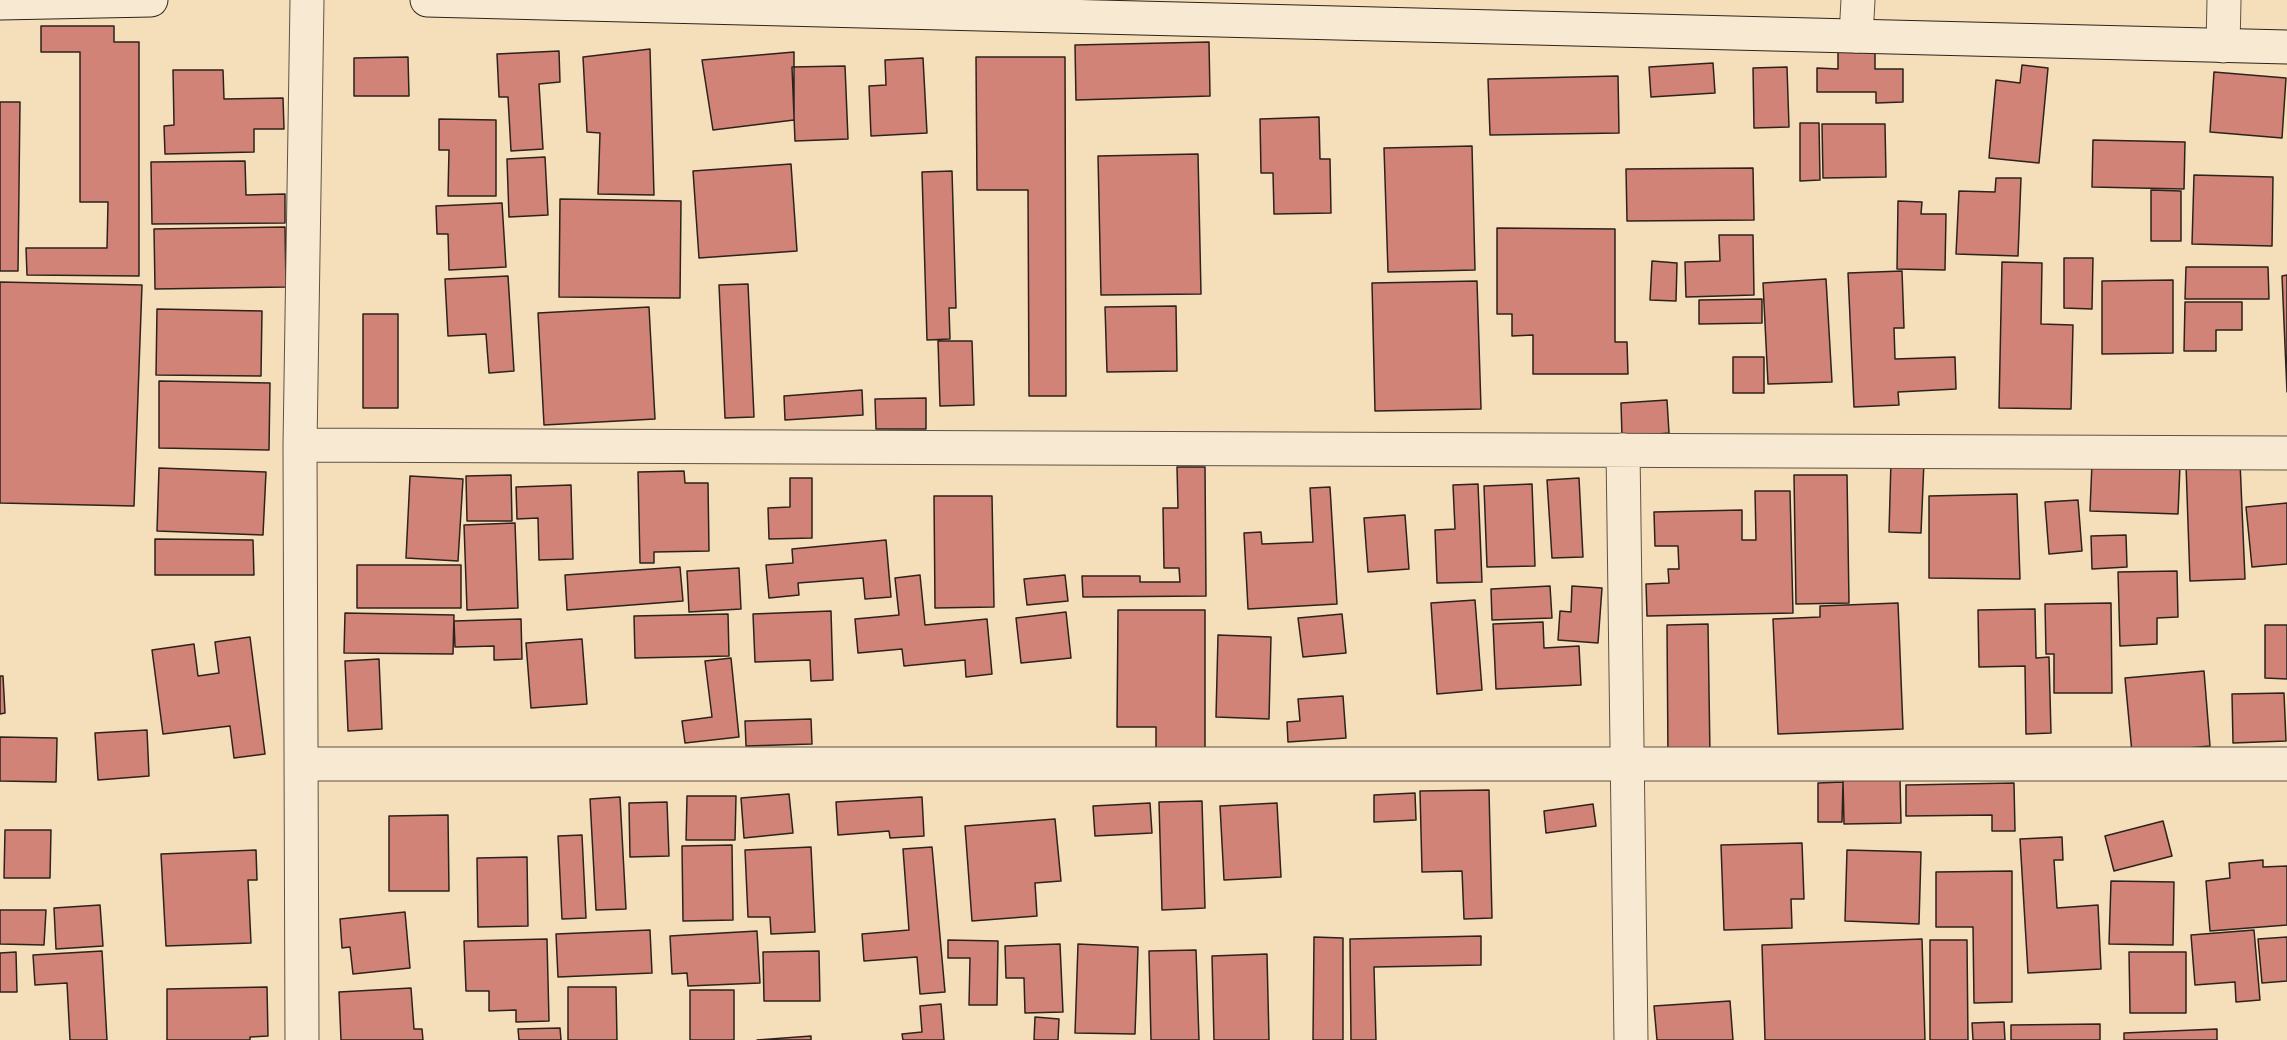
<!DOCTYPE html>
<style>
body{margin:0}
canvas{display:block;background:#f5deba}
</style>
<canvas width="2287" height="1040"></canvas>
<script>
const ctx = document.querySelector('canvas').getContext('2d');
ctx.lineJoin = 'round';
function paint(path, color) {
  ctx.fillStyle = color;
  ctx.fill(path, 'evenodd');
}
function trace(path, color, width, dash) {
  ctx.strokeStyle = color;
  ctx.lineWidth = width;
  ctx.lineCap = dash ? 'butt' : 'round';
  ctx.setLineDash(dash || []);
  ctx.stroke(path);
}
const building = new Path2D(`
 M 41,26 L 114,26 L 114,42 L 139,42 L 139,276 L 27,275 L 26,248 L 107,248 L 108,202 L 80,202 L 80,52 L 41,52 Z
 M 1209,42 L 1210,96 L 1076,100 L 1075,45 Z
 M 1838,45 L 1875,45 L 1875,69 L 1903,69 L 1903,102 L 1876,103 L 1876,92 L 1817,92 L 1817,68 L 1838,69 Z
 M 650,49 L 654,195 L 598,194 L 600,133 L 587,132 L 583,57 Z
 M 559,51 L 560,82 L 539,84 L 543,149 L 511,151 L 508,97 L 499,97 L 497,54 Z
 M 794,52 L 794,120 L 713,130 L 702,60 Z
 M 408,57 L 409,96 L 354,96 L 354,58 Z
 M 976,57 L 1065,57 L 1066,396 L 1029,396 L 1028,190 L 977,190 Z
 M 923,58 L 927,133 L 871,136 L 869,86 L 886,85 L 885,60 Z
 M 1713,63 L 1715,93 L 1651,97 L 1649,67 Z
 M 2022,65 L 2048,68 L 2039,163 L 1989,158 L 1996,80 L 2020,83 Z
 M 845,66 L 848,139 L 795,141 L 792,67 Z
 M 1787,67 L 1789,127 L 1754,128 L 1753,68 Z
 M 173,70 L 223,70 L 224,99 L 283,98 L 284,129 L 254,129 L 254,152 L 165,154 L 164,126 L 174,125 Z
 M 2214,72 L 2286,78 L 2282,138 L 2210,132 Z
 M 1618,76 L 1619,133 L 1490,135 L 1488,79 Z
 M 0,102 L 20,102 L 18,271 L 0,271 Z
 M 1319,117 L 1320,159 L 1330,159 L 1331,213 L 1274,214 L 1273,173 L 1261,173 L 1260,119 Z
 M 439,119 L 496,120 L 496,196 L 448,196 L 449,150 L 439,150 Z
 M 1800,123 L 1819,123 L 1820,180 L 1800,181 Z
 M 1822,124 L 1885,124 L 1886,177 L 1823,178 Z
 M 2093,140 L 2185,142 L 2184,189 L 2092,187 Z
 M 1472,146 L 1475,270 L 1388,272 L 1384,148 Z
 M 1198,154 L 1201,294 L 1101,295 L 1098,156 Z
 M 545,157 L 548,215 L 509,217 L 507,159 Z
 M 245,161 L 246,195 L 285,194 L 285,223 L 152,224 L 151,162 Z
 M 791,164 L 797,251 L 699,258 L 693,171 Z
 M 1753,168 L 1754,220 L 1627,221 L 1626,169 Z
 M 952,171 L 956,308 L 949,308 L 950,339 L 927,340 L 922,172 Z
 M 2194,175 L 2273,177 L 2272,246 L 2192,244 Z
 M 1996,178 L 2021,178 L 2018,256 L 1956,254 L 1959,191 L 1995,192 Z
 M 2151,190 L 2181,191 L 2181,241 L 2151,241 Z
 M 560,199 L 681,201 L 680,298 L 559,297 Z
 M 1898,201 L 1922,202 L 1921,214 L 1946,214 L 1945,270 L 1897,269 Z
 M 502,203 L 506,267 L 449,270 L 448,234 L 437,234 L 436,206 Z
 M 285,227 L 286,287 L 155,289 L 154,229 Z
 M 1497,228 L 1615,229 L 1615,342 L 1627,342 L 1628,374 L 1533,374 L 1533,335 L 1512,336 L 1512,314 L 1497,314 Z
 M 1719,235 L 1753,235 L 1754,295 L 1686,297 L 1685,262 L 1720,261 Z
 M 2064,258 L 2093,258 L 2092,309 L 2064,308 Z
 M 1652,261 L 1677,263 L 1676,301 L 1650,300 Z
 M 2002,262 L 2042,263 L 2041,324 L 2073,325 L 2071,409 L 1999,408 Z
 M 2186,267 L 2268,267 L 2269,299 L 2185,299 Z
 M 1902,271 L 1904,328 L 1894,328 L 1895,359 L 1955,357 L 1956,389 L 1898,392 L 1899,405 L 1854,407 L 1848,273 Z
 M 2287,275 L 2287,392 L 2282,276 Z
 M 508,276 L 514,371 L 489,373 L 486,334 L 448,336 L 445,279 Z
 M 1826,279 L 1832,382 L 1768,384 L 1763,283 Z
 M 2173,280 L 2173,353 L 2102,354 L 2102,281 Z
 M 1477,281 L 1481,409 L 1375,411 L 1372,283 Z
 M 0,282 L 142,285 L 134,506 L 0,503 Z
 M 748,284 L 754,417 L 725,418 L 719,285 Z
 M 1762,299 L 1762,323 L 1699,324 L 1699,300 Z
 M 2185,302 L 2242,302 L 2242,330 L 2216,330 L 2216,351 L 2184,351 Z
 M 1176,306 L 1177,371 L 1107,372 L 1105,307 Z
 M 649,307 L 655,419 L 544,425 L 538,313 Z
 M 157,309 L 262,311 L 261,376 L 156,375 Z
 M 363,314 L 398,314 L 398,408 L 363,408 Z
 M 938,341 L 972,341 L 974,405 L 940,406 Z
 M 1733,357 L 1764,357 L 1764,393 L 1733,393 Z
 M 159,381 L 270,383 L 269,450 L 159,448 Z
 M 862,390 L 863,415 L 785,420 L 784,396 Z
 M 926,398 L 926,429 L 876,429 L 875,399 Z
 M 1667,400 L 1669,433 L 1622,437 L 1621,403 Z
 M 1891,460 L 1924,461 L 1921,533 L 1889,532 Z
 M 2240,462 L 2245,579 L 2190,581 L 2186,465 Z
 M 2092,463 L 2180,466 L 2178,514 L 2090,511 Z
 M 1177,467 L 1205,467 L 1206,596 L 1083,597 L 1082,576 L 1140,576 L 1140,582 L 1180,582 L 1179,568 L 1164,568 L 1163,508 L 1178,508 Z
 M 159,468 L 266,472 L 263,535 L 157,531 Z
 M 684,471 L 685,483 L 708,483 L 709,551 L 654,552 L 654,563 L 640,563 L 638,472 Z
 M 511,475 L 512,521 L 467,521 L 466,476 Z
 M 1794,475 L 1847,475 L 1849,603 L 1796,604 Z
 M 410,476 L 463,479 L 458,561 L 406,558 Z
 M 790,478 L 812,478 L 812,538 L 769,539 L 768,508 L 790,507 Z
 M 1579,478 L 1583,557 L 1552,558 L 1547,480 Z
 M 1478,484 L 1482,582 L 1437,583 L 1435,530 L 1455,529 L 1453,485 Z
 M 1532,484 L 1535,566 L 1487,567 L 1484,486 Z
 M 571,485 L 573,559 L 539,560 L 538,518 L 517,519 L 516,487 Z
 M 1330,487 L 1337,604 L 1248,609 L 1244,533 L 1261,532 L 1262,544 L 1313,542 L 1310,488 Z
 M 1755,491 L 1790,491 L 1793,613 L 1647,616 L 1646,584 L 1669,583 L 1668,569 L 1679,569 L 1678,546 L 1655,546 L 1654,512 L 1742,510 L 1742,540 L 1756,540 Z
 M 2017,494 L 2020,579 L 1929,578 L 1929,496 Z
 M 934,496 L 992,496 L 994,607 L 935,608 Z
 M 2078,500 L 2082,551 L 2049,554 L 2045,502 Z
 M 2287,503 L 2287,564 L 2252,567 L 2246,507 Z
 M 1405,515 L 1409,569 L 1368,572 L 1364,518 Z
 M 515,523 L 518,608 L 467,610 L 464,525 Z
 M 2126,535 L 2127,567 L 2092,569 L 2091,536 Z
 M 155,539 L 253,540 L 254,575 L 155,575 Z
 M 886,540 L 891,597 L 865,599 L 863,578 L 798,583 L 799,595 L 769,598 L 766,565 L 793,563 L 792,549 Z
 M 357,565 L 461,565 L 461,608 L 357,608 Z
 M 680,567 L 683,601 L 567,610 L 565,575 Z
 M 739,568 L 741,609 L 689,612 L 687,571 Z
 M 2177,571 L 2178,617 L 2157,618 L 2157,644 L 2120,646 L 2118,572 Z
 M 920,575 L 925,625 L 987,619 L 992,674 L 966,677 L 965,660 L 904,666 L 902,649 L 858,653 L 855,619 L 899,615 L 895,578 Z
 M 1065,575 L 1068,601 L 1027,605 L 1024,579 Z
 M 1550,586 L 1552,618 L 1492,620 L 1491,589 Z
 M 1572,586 L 1602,588 L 1598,643 L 1558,640 L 1560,611 L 1571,612 Z
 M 1475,600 L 1482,690 L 1437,694 L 1431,603 Z
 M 1898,603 L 1903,729 L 1778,734 L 1773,619 L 1820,617 L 1820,606 Z
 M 2111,603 L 2112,693 L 2054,693 L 2054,654 L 2046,654 L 2045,604 Z
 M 2035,609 L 2036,658 L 2049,657 L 2051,733 L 2026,734 L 2025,666 L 1979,667 L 1978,610 Z
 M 1118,610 L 1205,610 L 1205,749 L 1156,749 L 1156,727 L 1117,727 Z
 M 831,611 L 833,680 L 811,681 L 810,660 L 755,662 L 753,614 Z
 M 1066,612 L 1071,658 L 1021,663 L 1016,618 Z
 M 345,613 L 454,615 L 453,654 L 344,653 Z
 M 728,614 L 729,656 L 635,658 L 634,616 Z
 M 1342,614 L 1346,653 L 1303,657 L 1298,618 Z
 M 521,619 L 522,659 L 494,660 L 494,646 L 455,647 L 454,621 Z
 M 1543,622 L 1544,648 L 1579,646 L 1581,685 L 1496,689 L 1493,624 Z
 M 1708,624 L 1710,756 L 1668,757 L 1667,625 Z
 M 2265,625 L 2287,625 L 2287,679 L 2265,678 Z
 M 1218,635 L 1271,637 L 1269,719 L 1216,717 Z
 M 250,637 L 265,754 L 234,758 L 230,726 L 163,734 L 152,650 L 194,644 L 198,676 L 219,673 L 215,642 Z
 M 582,639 L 587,704 L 531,708 L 526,643 Z
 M 731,658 L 739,737 L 685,743 L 682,721 L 712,717 L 705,661 Z
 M 379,659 L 382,729 L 348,731 L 345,661 Z
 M 2204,671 L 2210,746 L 2132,753 L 2125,678 Z
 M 0,676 L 3,676 L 5,713 L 0,714 Z
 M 2284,693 L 2286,741 L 2233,743 L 2232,694 Z
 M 1343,696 L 1346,738 L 1288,742 L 1287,722 L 1300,721 L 1298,699 Z
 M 811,719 L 812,744 L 746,746 L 745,721 Z
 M 147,730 L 149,776 L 98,780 L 95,733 Z
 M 0,737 L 57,738 L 56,782 L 0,781 Z
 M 1900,779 L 1901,823 L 1844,824 L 1843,780 Z
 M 1843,782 L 1842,822 L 1818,822 L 1818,783 Z
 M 2014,783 L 2015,831 L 1992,831 L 1992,815 L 1906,816 L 1906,785 Z
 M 1489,790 L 1492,918 L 1464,919 L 1462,871 L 1422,872 L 1420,791 Z
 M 1415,793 L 1416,820 L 1374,822 L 1374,795 Z
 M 789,794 L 793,833 L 744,838 L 741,798 Z
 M 687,796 L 736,796 L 735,840 L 686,840 Z
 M 620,797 L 626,909 L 596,910 L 590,799 Z
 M 922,797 L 924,836 L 890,838 L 889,831 L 838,835 L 836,802 Z
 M 1202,801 L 1205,908 L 1162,910 L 1159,802 Z
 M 667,802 L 669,856 L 630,857 L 629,803 Z
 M 1150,803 L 1152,833 L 1095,836 L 1093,806 Z
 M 1277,803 L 1281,877 L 1224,880 L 1220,806 Z
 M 1593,804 L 1596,826 L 1546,833 L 1544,811 Z
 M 448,815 L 449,891 L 389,891 L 389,816 Z
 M 1055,819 L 1061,881 L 1035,883 L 1037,916 L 972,921 L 965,826 Z
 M 2163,821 L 2172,856 L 2114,871 L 2105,836 Z
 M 5,830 L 51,830 L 50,878 L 4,878 Z
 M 582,835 L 586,918 L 562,919 L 558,836 Z
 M 2062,837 L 2063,860 L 2054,860 L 2057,908 L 2098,905 L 2101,969 L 2028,973 L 2020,839 Z
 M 1802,843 L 1804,899 L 1791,899 L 1792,928 L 1724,930 L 1721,845 Z
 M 732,845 L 733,920 L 683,921 L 682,846 Z
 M 811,847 L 815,932 L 771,934 L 770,917 L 748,917 L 745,850 Z
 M 932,847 L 945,992 L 920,994 L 917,957 L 864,961 L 862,934 L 909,930 L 903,849 Z
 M 256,850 L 257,880 L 248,880 L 251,943 L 166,946 L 161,854 Z
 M 1847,850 L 1921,852 L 1919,924 L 1845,921 Z
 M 527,857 L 528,926 L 478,927 L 477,858 Z
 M 2263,860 L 2263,867 L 2287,866 L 2287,925 L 2210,931 L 2206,881 L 2230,878 L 2229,863 Z
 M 2012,871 L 2012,1002 L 1974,1003 L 1973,927 L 1936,927 L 1936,872 Z
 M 2111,881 L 2174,882 L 2173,945 L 2109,944 Z
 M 100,905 L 103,946 L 56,949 L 54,908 Z
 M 0,910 L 46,910 L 44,945 L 0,944 Z
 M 405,912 L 410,968 L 353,974 L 350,947 L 342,948 L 340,919 Z
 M 650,930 L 652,973 L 558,977 L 556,934 Z
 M 2254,930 L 2260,1000 L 2236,1002 L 2235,982 L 2195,985 L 2191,935 Z
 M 757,931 L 760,983 L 688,986 L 687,973 L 672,974 L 670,936 Z
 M 1481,936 L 1481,965 L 1374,967 L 1376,1040 L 1351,1040 L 1350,939 Z
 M 1314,937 L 1343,938 L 1343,1040 L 1313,1040 Z
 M 2287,937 L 2287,981 L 2262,983 L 2258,939 Z
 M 547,939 L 549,1021 L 516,1022 L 516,1010 L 489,1011 L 489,991 L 466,991 L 464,941 Z
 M 1922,939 L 1925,1040 L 1765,1040 L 1762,945 Z
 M 948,940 L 998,941 L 997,1005 L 969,1005 L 970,958 L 948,958 Z
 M 1930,940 L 1967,940 L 1968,1040 L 1930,1040 Z
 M 1060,944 L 1063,1012 L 1025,1013 L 1024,978 L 1006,978 L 1005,946 Z
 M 1078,944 L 1138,947 L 1135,1034 L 1075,1033 Z
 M 1196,950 L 1199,1040 L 1151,1040 L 1149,951 Z
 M 102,951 L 107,1040 L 70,1040 L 67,983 L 35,985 L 33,955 Z
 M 819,951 L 820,1001 L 764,1001 L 763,952 Z
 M 16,952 L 17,992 L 0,992 L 0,953 Z
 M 2129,952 L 2186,952 L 2186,1013 L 2130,1013 Z
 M 1267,954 L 1269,1040 L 1214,1040 L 1212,956 Z
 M 267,987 L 268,1036 L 250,1037 L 250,1040 L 167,1040 L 167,989 Z
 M 568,987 L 616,987 L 617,1040 L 568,1040 Z
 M 411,988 L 414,1029 L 422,1029 L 423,1040 L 341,1040 L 339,992 Z
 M 690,990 L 734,990 L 734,1040 L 690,1040 Z
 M 1730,1001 L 1733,1040 L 1657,1040 L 1654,1006 Z
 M 941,1004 L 944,1040 L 903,1040 L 902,1034 L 922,1032 L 920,1006 Z
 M 1035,1017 L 1059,1019 L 1058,1040 L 1034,1040 Z
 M 2004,1022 L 2005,1040 L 1973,1040 L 1972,1023 Z
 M 2100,1024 L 2100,1040 L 2011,1040 L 2011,1025 Z
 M 560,1028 L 561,1040 L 519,1040 L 518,1029 Z
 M 2217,1029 L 2217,1040 L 2124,1040 L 2124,1033 Z
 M 811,1036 L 811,1040 L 757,1040 Z`);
paint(building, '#d18377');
trace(building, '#2d231b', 1.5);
const street = new Path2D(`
 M 1856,36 L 1858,0
 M 2223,46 L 2224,0
 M 300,445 L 2287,453
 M 1623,450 L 1631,1040
 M 301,764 L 2287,764
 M 302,1040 L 300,445 L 307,0`);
const secondary = new Path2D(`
 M 427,0 L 2287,47
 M 0,3 L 151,0`);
trace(street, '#5f5243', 35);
trace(secondary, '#2d231b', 35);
trace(street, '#f8ead2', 33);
trace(secondary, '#f8ead2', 33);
</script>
